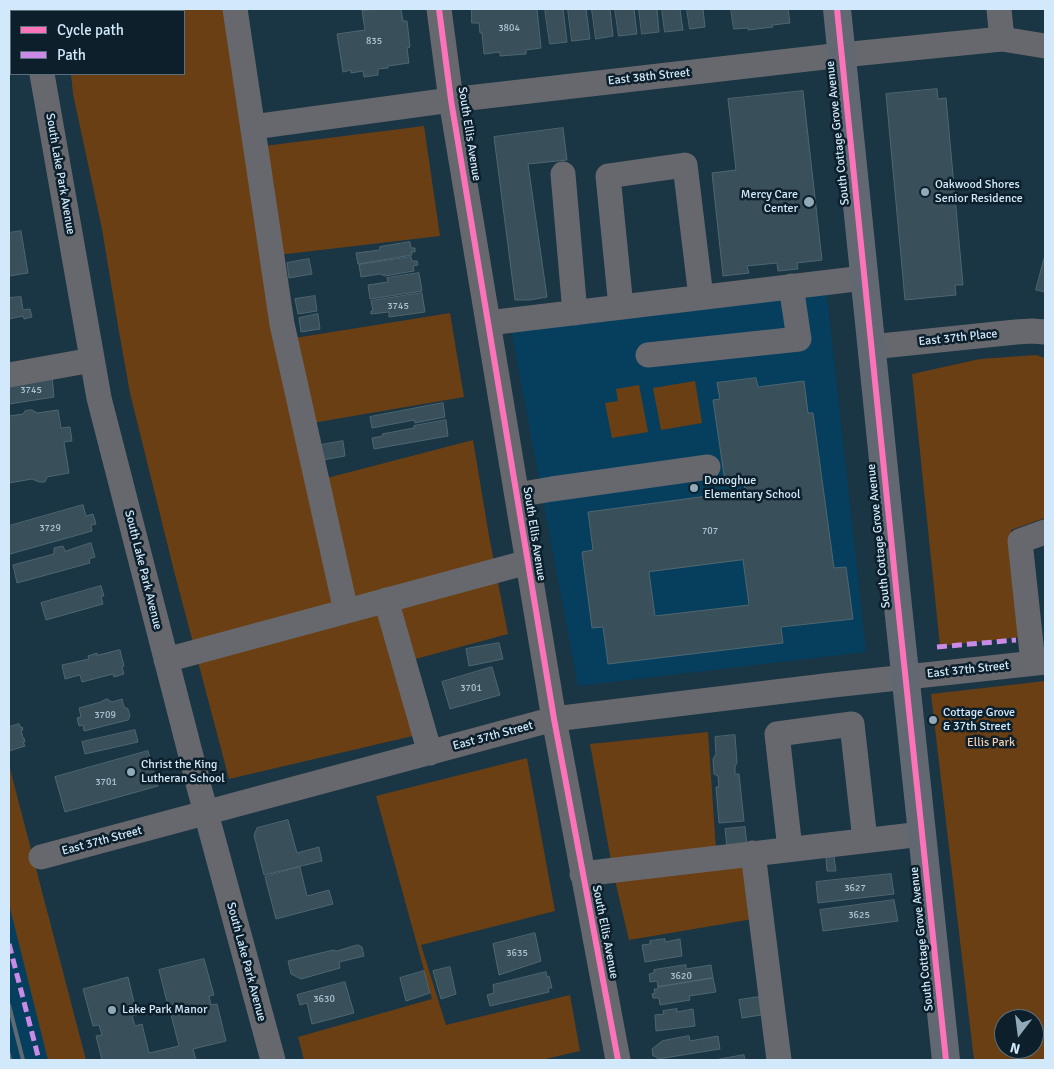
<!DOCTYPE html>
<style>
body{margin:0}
#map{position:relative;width:1054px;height:1069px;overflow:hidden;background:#1a3544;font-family:Signika,sans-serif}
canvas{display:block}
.frame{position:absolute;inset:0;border:10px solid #d1e9fa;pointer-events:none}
.legend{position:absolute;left:10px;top:10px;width:175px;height:65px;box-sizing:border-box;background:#0c1f2b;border:1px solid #5b707e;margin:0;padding:6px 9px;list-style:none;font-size:15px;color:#d1e9fa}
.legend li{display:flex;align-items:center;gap:10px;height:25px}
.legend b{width:25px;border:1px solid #5b707e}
.north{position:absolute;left:994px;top:1009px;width:50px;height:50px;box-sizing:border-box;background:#0c1f2b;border:1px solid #5b707e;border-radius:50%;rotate:195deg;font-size:14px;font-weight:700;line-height:20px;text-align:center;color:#d1e9fa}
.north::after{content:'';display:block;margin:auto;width:18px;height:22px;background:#91aaba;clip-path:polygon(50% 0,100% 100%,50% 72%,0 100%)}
</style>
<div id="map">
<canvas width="1054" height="1069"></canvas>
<div class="frame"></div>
<ul class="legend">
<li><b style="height:6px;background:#fb73b8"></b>Cycle path</li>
<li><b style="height:6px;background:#ca8be6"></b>Path</li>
</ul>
<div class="north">N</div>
</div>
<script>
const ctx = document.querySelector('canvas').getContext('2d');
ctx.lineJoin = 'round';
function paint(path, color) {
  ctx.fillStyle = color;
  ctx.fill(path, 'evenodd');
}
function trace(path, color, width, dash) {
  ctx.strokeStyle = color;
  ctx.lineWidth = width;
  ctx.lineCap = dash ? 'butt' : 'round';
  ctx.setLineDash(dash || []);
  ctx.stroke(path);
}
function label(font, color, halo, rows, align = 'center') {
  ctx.font = font + ' Signika,sans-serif';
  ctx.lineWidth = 5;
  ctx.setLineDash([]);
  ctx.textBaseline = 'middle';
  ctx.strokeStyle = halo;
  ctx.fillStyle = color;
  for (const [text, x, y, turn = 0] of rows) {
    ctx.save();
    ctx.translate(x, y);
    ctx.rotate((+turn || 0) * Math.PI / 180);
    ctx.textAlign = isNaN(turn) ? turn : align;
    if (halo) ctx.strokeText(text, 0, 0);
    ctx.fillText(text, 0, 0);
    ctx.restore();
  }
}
paint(new Path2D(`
 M 826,287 L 866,652 L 578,686 L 510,324 Z
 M 9,765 L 37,871 L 86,1060 L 9,1060 Z`), '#063f5d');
paint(new Path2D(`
 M 62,9 L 224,9 L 248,148 L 424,126 L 440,236 L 261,257 L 295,338 L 450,313 L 464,397 L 295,426 L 327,478 L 473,440 L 489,536 L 508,634 L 397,664 L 417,735 L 229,779 L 174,571 L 130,393 L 118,326 L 102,229 L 73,94 L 71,74 L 184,74 L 184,11 L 62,11 Z
 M 1036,355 L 1045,358 L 1045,518 L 1011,530 L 1020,637 L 940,646 L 912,374 L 980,359 Z
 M 695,381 L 702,423 L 661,430 L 653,388 Z
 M 639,385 L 648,432 L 612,438 L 605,403 L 618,401 L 616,389 Z
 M 1045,681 L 1045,1060 L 974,1060 L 931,694 ZM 1004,1019 L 1034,1019 L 1034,1049 L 1004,1049 Z
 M 708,732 L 716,849 L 611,861 L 590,744 Z
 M 527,758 L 555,911 L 421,945 L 446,1025 L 570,995 L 580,1051 L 541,1060 L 304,1060 L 298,1037 L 432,999 L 376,796 Z
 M 9,765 L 86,1060 L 48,1060 L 9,904 Z
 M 745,862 L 753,919 L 629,940 L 614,876 Z`), '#6a3f14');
const building = new Path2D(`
 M 379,9 L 401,9 L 403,21 L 407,21 L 410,47 L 407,48 L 409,63 L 388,66 L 388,68 L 378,69 L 378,75 L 364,77 L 363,71 L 351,73 L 351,70 L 343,72 L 337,34 L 365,30 L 362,11 Z
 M 472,9 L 537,9 L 541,48 L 526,50 L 526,54 L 500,56 L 500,52 L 484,54 L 482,33 L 480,33 L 479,23 L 472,23 Z
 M 545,9 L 563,9 L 567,42 L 550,44 Z
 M 568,9 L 586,9 L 590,39 L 572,41 Z
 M 592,9 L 610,9 L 613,36 L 596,39 Z
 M 615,9 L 634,9 L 637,34 L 619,36 Z
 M 639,9 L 657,9 L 659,32 L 642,34 Z
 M 662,9 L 680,9 L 683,30 L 665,32 Z
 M 687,9 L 703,9 L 705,27 L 690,29 Z
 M 731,9 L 788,9 L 790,23 L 772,25 L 773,27 L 748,30 L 748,28 L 734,29 Z
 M 937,89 L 938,99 L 946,98 L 963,285 L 955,285 L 956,295 L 905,300 L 886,94 Z
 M 803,91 L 822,260 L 797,263 L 798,269 L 778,271 L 777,263 L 747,266 L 749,273 L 723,276 L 712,173 L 736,170 L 728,99 Z
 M 563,128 L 567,160 L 528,164 L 547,297 L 530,300 L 515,300 L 494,137 Z
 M 21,231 L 28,273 L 9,276 L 9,233 Z
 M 410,242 L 411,248 L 415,248 L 415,252 L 411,252 L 412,255 L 358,264 L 356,253 L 380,250 L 380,247 Z
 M 1045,255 L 1045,292 L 1036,290 Z
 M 411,257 L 412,261 L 417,261 L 418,265 L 413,266 L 414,271 L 385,276 L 380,274 L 361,277 L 359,265 Z
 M 309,259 L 312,274 L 289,278 L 287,263 Z
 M 419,273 L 422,291 L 370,299 L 368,285 L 388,282 L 387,278 Z
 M 422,293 L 425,312 L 389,317 L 389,312 L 371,314 L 371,311 L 373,311 L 371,301 Z
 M 315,296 L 317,311 L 298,314 L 295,299 Z
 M 21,297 L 23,310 L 30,309 L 32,317 L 24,319 L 23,316 L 9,319 L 9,298 Z
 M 318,314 L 320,329 L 301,332 L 299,318 Z
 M 52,376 L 54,397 L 9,404 L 9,383 Z
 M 756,378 L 758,387 L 804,381 L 808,413 L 813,413 L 834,568 L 846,567 L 853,619 L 781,627 L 783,643 L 608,664 L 603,627 L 592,628 L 582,552 L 593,550 L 588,512 L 745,491 L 744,479 L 725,482 L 713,400 L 720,399 L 717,383 ZM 743,560 L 749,605 L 655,616 L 649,572 Z
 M 443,403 L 445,417 L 415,423 L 414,420 L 372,428 L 370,417 Z
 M 32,410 L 37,413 L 58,410 L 61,428 L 70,427 L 72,441 L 64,442 L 69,473 L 47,477 L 45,482 L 39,482 L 32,479 L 9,483 L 9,416 L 23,414 L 25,411 Z
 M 446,420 L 448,436 L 374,449 L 372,438 L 383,436 L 382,434 L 414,428 L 414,426 Z
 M 343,441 L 345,456 L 323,460 L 321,445 Z
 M 83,505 L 86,516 L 93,514 L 96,524 L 91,525 L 92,531 L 10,554 L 9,549 L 9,526 Z
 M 91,543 L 95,557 L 89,559 L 90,563 L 17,583 L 13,565 L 54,554 L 54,548 L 63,546 L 65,551 Z
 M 101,586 L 104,596 L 101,596 L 103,604 L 46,620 L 41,603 Z
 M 499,643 L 503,659 L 469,666 L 466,649 Z
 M 120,650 L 124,666 L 122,667 L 124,674 L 114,677 L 113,674 L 82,682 L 80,675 L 65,679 L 62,665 L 89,659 L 88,656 L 97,653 L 97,655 Z
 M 492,667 L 500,695 L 450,709 L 442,682 Z
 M 107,699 L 112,702 L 122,699 L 124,707 L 128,709 L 130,716 L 128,720 L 84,731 L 83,725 L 79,726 L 77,718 L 81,717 L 79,708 L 101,702 L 102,701 Z
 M 19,724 L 20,727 L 22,727 L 23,730 L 21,730 L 23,738 L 24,738 L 25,742 L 23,742 L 25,746 L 9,751 L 9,727 Z
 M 135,730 L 138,742 L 85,754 L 82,742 Z
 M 735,735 L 737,762 L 735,767 L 735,774 L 739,774 L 744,821 L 719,823 L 716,787 L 719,787 L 718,776 L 714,774 L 713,759 L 716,754 L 715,737 Z
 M 148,751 L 158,786 L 65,812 L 55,777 Z
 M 288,820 L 297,853 L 319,847 L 322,861 L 264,875 L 254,835 L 257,828 Z
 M 745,827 L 747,845 L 727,847 L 725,829 Z
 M 834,857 L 836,871 L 827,871 L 826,858 Z
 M 300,867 L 307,896 L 329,890 L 333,904 L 276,919 L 265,877 Z
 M 891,874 L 894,894 L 818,903 L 816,882 Z
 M 894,900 L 898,921 L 823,931 L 820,910 Z
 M 535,933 L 541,961 L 499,975 L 493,944 Z
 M 665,939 L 665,942 L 680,939 L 682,956 L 645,962 L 642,945 L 650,944 L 650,941 Z
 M 358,945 L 362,947 L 364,956 L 339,962 L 340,968 L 301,979 L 291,974 L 288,961 L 333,950 L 336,951 Z
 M 204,959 L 214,995 L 209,996 L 211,1005 L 217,1004 L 226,1041 L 193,1049 L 196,1060 L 102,1060 L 96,1036 L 102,1035 L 99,1025 L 93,1026 L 83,989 L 128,977 L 137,1015 L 132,1016 L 135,1026 L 142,1024 L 149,1053 L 179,1046 L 171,1015 L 177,1014 L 174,1004 L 168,1006 L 159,970 Z
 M 686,965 L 686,969 L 711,965 L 713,978 L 658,987 L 657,981 L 650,982 L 649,974 L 654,973 L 654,970 Z
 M 450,967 L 456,994 L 441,999 L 433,971 Z
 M 424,971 L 430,993 L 406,1001 L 400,978 Z
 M 546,972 L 547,977 L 549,976 L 552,988 L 548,988 L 549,992 L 490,1006 L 487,995 L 494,993 L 493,985 Z
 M 713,978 L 716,992 L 689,996 L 690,1000 L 660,1005 L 659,998 L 653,998 L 652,994 L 655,993 L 654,989 L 658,989 L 658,987 Z
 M 345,982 L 354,1013 L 312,1024 L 307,1003 L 300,1005 L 297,995 Z
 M 759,997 L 761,1015 L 742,1018 L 739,1000 Z
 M 677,1009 L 677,1012 L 693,1009 L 695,1026 L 656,1031 L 655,1015 L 664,1014 L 663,1011 Z
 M 689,1036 L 690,1041 L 718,1036 L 720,1049 L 658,1059 L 655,1056 L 653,1056 L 652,1049 L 662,1041 Z
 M 744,1055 L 745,1060 L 715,1060 Z`);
paint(building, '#39505a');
trace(building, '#4e6670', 1);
trace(new Path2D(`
 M 31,9 L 32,11
 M 235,9 L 282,324 L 346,611
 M 439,9 L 451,100 L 554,719 L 618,1060
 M 999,9 L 1002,39
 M 42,74 L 99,398 L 199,787 L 273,1060
 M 253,127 L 451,100 L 842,55 L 1002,39 L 1045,46
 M 563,174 L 575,313
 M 621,307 L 608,176 L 685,165 L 701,297
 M 488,323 L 864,278
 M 871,347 L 1016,332 L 1032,331 L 1045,332
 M 648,355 L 799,339 L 791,286
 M 9,375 L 92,360
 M 517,495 L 552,489 L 708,467
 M 386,600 L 430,753
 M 166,660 L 528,562
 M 1033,663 L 1020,541 L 1045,532
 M 790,849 L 777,734 L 852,724 L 865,840
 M 753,853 L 779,1060
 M 41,857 L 554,719 L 833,685 L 1045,662
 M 582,874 L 922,834`), '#67686e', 25);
trace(new Path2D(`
 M 837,9 L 897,597 L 946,1060`), '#616872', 28);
trace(new Path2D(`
 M 9,1005 L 23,1060
 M 9,1054 L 10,1060`), '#5e6b74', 4);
trace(new Path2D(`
 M 937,647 L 1016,640
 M 9,944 L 39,1060`), '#ca8be6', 5, [10, 5]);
trace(new Path2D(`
 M 439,9 L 451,100 L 554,719 L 618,1060
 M 837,9 L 897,597 L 946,1060`), '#fb73b8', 6);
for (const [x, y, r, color] of [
 [925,192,5,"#91aaba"],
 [809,202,6,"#91aaba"],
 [694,488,5,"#91aaba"],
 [933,720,5,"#91aaba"],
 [131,772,5,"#91aaba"],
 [112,1010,5,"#91aaba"]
]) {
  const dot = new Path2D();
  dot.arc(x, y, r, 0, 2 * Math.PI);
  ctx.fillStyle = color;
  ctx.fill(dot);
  trace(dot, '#0c1f2b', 2);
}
label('10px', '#abc3d2', null, [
 ["3804",509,28],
 ["835",374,41],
 ["3745",398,306],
 ["3745",31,390],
 ["3729",50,528],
 ["707",710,531],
 ["3701",471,688],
 ["3709",105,715],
 ["3701",106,782],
 ["3627",855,888],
 ["3625",859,915],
 ["3635",517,953],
 ["3620",681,976],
 ["3630",324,999]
]);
label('12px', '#d1e9fa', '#0c1f2b', [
 ["East 38th Street",649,77,-6],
 ["South Cottage Grove Avenue",838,133,-96],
 ["South Ellis Avenue",469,134,81],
 ["South Lake Park Avenue",60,174,80],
 ["East 37th Place",958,338,-6],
 ["South Ellis Avenue",534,534,81],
 ["South Cottage Grove Avenue",879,536,-96],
 ["South Lake Park Avenue",143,570,76],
 ["East 37th Street",968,670,-6],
 ["East 37th Street",493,736,-15],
 ["East 37th Street",102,841,-15],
 ["South Ellis Avenue",605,932,79],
 ["South Cottage Grove Avenue",922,939,-96],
 ["South Lake Park Avenue",246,962,75]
]);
label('12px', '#d1e9fa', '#0c1f2b', [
 ["Oakwood Shores",935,185],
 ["Senior Residence",935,199],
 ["Mercy Care",798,195,"right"],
 ["Center",798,209,"right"],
 ["Donoghue",704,481],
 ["Elementary School",704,495],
 ["Cottage Grove",943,713],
 ["& 37th Street",943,727],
 ["Christ the King",141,765],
 ["Lutheran School",141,779],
 ["Lake Park Manor",122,1010]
], 'left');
label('12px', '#f6ccac', '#0c1f2b', [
 ["Ellis Park",991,743]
]);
</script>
